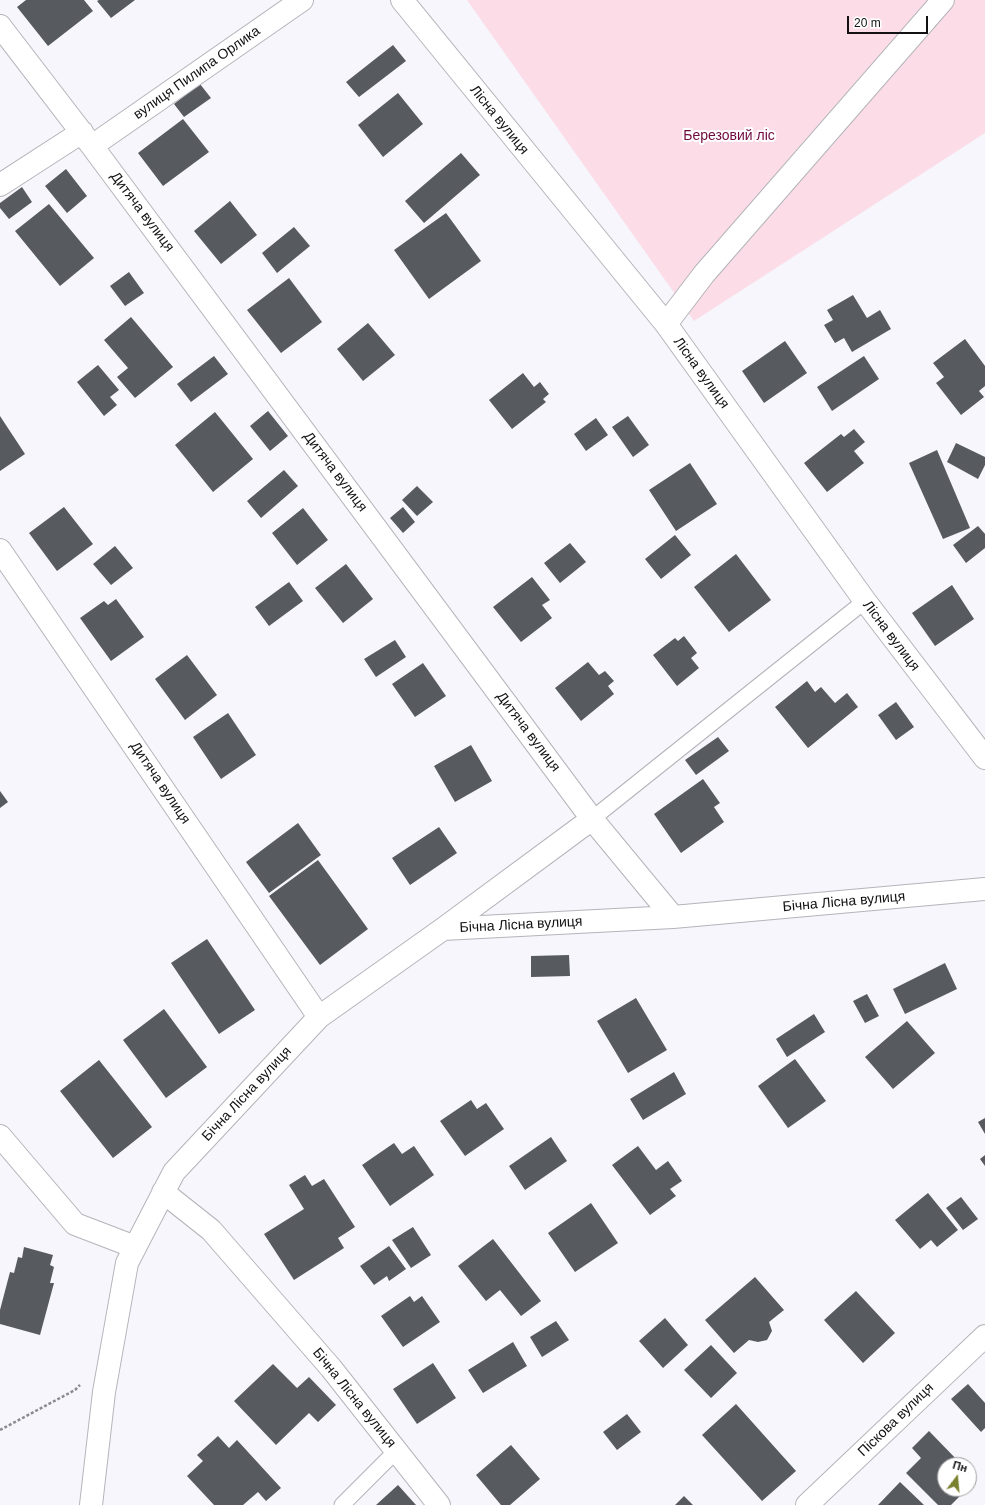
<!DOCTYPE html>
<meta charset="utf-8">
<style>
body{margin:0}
#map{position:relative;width:985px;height:1505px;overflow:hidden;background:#f6f6fc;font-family:Helvetica,sans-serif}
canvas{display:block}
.north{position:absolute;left:937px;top:1457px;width:40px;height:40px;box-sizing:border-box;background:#fff;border:1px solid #a0a0a1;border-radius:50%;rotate:16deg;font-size:11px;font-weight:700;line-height:16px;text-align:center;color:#121214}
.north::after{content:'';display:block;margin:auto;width:14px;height:18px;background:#7a822e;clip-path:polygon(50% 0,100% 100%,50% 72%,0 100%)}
.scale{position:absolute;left:847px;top:16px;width:81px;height:18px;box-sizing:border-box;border:2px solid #121214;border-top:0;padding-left:5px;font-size:12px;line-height:14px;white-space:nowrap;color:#121214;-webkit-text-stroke:3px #fff;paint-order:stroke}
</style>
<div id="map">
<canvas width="985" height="1505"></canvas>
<div class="north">Пн</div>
<div class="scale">20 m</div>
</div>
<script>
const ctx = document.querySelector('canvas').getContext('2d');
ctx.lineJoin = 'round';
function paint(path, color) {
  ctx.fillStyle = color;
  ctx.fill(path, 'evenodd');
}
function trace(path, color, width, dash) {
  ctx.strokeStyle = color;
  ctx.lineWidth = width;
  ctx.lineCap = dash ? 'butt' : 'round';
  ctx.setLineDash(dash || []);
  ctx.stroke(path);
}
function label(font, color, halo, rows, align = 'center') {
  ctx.font = font + ' Helvetica,sans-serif';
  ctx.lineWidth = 4;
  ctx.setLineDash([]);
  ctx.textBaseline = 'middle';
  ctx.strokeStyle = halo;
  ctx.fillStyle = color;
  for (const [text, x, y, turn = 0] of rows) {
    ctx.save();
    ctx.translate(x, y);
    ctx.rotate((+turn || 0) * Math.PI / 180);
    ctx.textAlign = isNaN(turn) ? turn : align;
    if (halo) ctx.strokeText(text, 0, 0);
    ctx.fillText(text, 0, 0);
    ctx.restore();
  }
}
paint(new Path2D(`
 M 467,0 L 985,0 L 985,133 L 694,321 Z`), '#fcdde7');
paint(new Path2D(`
 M 26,0 L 84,0 L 93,11 L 48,46 L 17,7 Z
 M 99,0 L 135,0 L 111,18 L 97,1 Z
 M 393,45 L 406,61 L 359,97 L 346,82 Z
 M 200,84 L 211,98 L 184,117 L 174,104 Z
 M 398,93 L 423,124 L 383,157 L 358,125 Z
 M 183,119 L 209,152 L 163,186 L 138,153 Z
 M 461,153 L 480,175 L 424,223 L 405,201 Z
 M 66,169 L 87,196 L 67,213 L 45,186 Z
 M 22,187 L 32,202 L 9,219 L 0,208 L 0,203 Z
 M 230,201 L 257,235 L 221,264 L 194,231 Z
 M 49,204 L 94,258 L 60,286 L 15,231 Z
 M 446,213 L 481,261 L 429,299 L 394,250 Z
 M 294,227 L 310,246 L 277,273 L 262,253 Z
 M 129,272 L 144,293 L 125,306 L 110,286 Z
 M 289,278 L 322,322 L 281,353 L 247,310 Z
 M 853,295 L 867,318 L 880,310 L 891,329 L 852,352 L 844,338 L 835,343 L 824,325 L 833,320 L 827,310 Z
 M 131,317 L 173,367 L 135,398 L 117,377 L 128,368 L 104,340 Z
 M 368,323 L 395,355 L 363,381 L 337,349 Z
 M 965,339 L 985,366 L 985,386 L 979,391 L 984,397 L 961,415 L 936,383 L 944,377 L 933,363 Z
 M 785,341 L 807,373 L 764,403 L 742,371 Z
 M 214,356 L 228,374 L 191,402 L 177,384 Z
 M 864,356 L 879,379 L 832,411 L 817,387 Z
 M 98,365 L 119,390 L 110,397 L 117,405 L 104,416 L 77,382 Z
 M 523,373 L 534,387 L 540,382 L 549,394 L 543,399 L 546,402 L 512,429 L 489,400 Z
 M 268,411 L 288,436 L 270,451 L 250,426 Z
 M 215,412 L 253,459 L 213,492 L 175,445 Z
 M 0,416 L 25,454 L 0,471 Z
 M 628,416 L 649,445 L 633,457 L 612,427 Z
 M 596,418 L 608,435 L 586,451 L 574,434 Z
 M 854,429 L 865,442 L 854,451 L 864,463 L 827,492 L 804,463 L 841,434 L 844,437 Z
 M 956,443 L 985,457 L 985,465 L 978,479 L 947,462 Z
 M 937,450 L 970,528 L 943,539 L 909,463 Z
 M 690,463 L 717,504 L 676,531 L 649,490 Z
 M 284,470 L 298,486 L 261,518 L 247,501 Z
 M 417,486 L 433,502 L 417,516 L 402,500 Z
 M 64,507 L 93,544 L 57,571 L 29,533 Z
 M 403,507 L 415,522 L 403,533 L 390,518 Z
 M 303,508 L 328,540 L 297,565 L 272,533 Z
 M 978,526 L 985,534 L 985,548 L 966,563 L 953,545 Z
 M 675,535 L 691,555 L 661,579 L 645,559 Z
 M 570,543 L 586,562 L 560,583 L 544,563 Z
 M 115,546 L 133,568 L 111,585 L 93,564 Z
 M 736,554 L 771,600 L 729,632 L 694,587 Z
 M 346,564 L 373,599 L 343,623 L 315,588 Z
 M 532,577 L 550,600 L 542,605 L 552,618 L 521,642 L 493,607 Z
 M 289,582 L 303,601 L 269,626 L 255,607 Z
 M 952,585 L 974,619 L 935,646 L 912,613 Z
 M 116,599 L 144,637 L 111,661 L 80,618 L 104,601 L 108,605 Z
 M 684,636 L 697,653 L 691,658 L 699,668 L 677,686 L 653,655 L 675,638 L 678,641 Z
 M 395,640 L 406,657 L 376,677 L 364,659 Z
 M 187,655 L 217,695 L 185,720 L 155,679 Z
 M 588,662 L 599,675 L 605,671 L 614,681 L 608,686 L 614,694 L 581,721 L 555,688 Z
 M 423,663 L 446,696 L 415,717 L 392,684 Z
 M 807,681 L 815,692 L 821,687 L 835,703 L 847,693 L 858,707 L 808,748 L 775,707 Z
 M 896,702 L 914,727 L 896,740 L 878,715 Z
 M 228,713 L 256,755 L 221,779 L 193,737 Z
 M 718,737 L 729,751 L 696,775 L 685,760 Z
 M 471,745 L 492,781 L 455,802 L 434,766 Z
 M 703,779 L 720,803 L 714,807 L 724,822 L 681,853 L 654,814 Z
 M 0,791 L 8,802 L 0,808 Z
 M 298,823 L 321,855 L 269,893 L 246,862 Z
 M 439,827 L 457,853 L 410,885 L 392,858 Z
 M 318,860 L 368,929 L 320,965 L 269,896 Z
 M 207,939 L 255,1010 L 219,1034 L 171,963 Z
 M 569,955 L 570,976 L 531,977 L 531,956 Z
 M 945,963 L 957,989 L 905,1014 L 893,989 Z
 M 867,994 L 879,1016 L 865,1023 L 853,1001 Z
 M 636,998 L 667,1050 L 628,1073 L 597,1021 Z
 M 164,1009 L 207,1067 L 166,1098 L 123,1040 Z
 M 814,1014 L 825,1032 L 787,1057 L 776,1039 Z
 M 907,1021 L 935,1053 L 893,1089 L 865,1057 Z
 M 795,1059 L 826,1101 L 788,1128 L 758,1086 Z
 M 99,1060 L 152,1127 L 113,1158 L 60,1091 Z
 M 674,1072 L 686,1094 L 643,1120 L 630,1099 Z
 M 471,1100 L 477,1109 L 486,1103 L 504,1129 L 465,1156 L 440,1121 Z
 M 985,1118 L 985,1134 L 978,1122 Z
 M 551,1137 L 567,1161 L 525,1190 L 509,1166 Z
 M 394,1143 L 402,1154 L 414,1146 L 434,1175 L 390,1206 L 362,1165 Z
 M 638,1146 L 656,1170 L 668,1161 L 682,1181 L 670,1189 L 676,1196 L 650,1215 L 612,1165 Z
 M 985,1155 L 985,1166 L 980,1159 Z
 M 305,1175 L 312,1186 L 324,1179 L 355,1227 L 338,1238 L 344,1248 L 294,1280 L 264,1234 L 304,1209 L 289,1185 Z
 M 928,1193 L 958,1230 L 937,1247 L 931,1240 L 920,1249 L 895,1220 Z
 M 961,1197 L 978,1219 L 963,1230 L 946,1208 Z
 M 591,1203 L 618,1243 L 575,1272 L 548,1233 Z
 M 413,1227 L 431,1255 L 411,1268 L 392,1240 Z
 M 493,1239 L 541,1301 L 521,1316 L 500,1290 L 486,1301 L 458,1266 Z
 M 389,1246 L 406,1269 L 389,1281 L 387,1276 L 374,1285 L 360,1266 Z
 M 24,1247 L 53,1255 L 50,1265 L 54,1267 L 50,1283 L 54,1283 L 40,1335 L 0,1324 L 0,1310 L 10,1272 L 14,1273 L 18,1257 L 22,1258 Z
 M 755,1277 L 784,1310 L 769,1322 L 772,1331 L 767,1340 L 758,1342 L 749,1340 L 734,1353 L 705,1320 Z
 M 856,1291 L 895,1333 L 863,1363 L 824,1320 Z
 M 410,1296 L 414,1302 L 422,1296 L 440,1322 L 403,1347 L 381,1316 Z
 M 665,1318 L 688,1345 L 663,1368 L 639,1341 Z
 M 556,1321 L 569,1340 L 542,1357 L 530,1337 Z
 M 513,1342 L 527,1366 L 483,1393 L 468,1370 Z
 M 711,1345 L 737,1373 L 711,1398 L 684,1370 Z
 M 433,1363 L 456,1398 L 417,1424 L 393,1389 Z
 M 273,1364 L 297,1388 L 309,1377 L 336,1405 L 318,1422 L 309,1413 L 276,1445 L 234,1401 Z
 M 968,1384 L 985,1403 L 985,1428 L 981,1432 L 951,1399 Z
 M 736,1404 L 796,1471 L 762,1501 L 702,1435 Z
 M 627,1414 L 641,1432 L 617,1450 L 603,1432 Z
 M 929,1431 L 962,1465 L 945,1465 L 945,1489 L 967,1489 L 951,1505 L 938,1505 L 906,1473 L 921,1458 L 912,1448 Z
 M 218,1436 L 229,1448 L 237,1440 L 281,1488 L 266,1501 L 258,1492 L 243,1505 L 214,1505 L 187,1476 L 203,1461 L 197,1455 Z
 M 511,1445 L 540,1479 L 510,1505 L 501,1505 L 476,1475 Z
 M 969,1472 L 976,1480 L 969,1487 Z
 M 900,1482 L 924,1505 L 878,1505 Z
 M 398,1485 L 416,1505 L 376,1505 Z
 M 684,1496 L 693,1505 L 675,1505 Z`), '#575a5f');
const service = new Path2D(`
 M 592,819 L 865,601
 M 342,1505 L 396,1451`);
const minor = new Path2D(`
 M 402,0 L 666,324 L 865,601 L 985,758
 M 0,26 L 92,146 L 592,819 L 673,917
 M 92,146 L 302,0
 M 0,185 L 82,132
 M 666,324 L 704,274 L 943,0
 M 0,550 L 319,1017
 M 443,929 L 673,917 L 985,889
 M 0,1136 L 75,1224 L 135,1247
 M 163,1192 L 211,1230 L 331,1368 L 439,1505
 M 91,1505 L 104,1392 L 127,1263 L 174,1172 L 319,1017 L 443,929 L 592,819
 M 807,1505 L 985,1336`);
trace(service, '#b4b4ba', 17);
trace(minor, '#b4b4ba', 24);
trace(new Path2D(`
 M 0,1430 L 75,1390 L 80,1385`), '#8b8b8f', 2.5, [3, 2]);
trace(service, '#fff', 15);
trace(minor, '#fff', 22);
label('14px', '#121214', '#fff', [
 ["вулиця Пилипа Орлика",197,73,-35],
 ["Лісна вулиця",499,120,51],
 ["Дитяча вулиця",142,212,53],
 ["Лісна вулиця",701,373,54],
 ["Дитяча вулиця",335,472,53],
 ["Лісна вулиця",891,636,53],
 ["Дитяча вулиця",528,732,53],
 ["Дитяча вулиця",160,783,56],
 ["Бічна Лісна вулиця",844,902,-5],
 ["Бічна Лісна вулиця",521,925,-3],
 ["Бічна Лісна вулиця",247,1094,-47],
 ["Бічна Лісна вулиця",354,1398,51],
 ["Піскова вулиця",896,1420,-44]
]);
label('14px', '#6e093e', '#fff', [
 ["Березовий ліс",729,136]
]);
</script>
